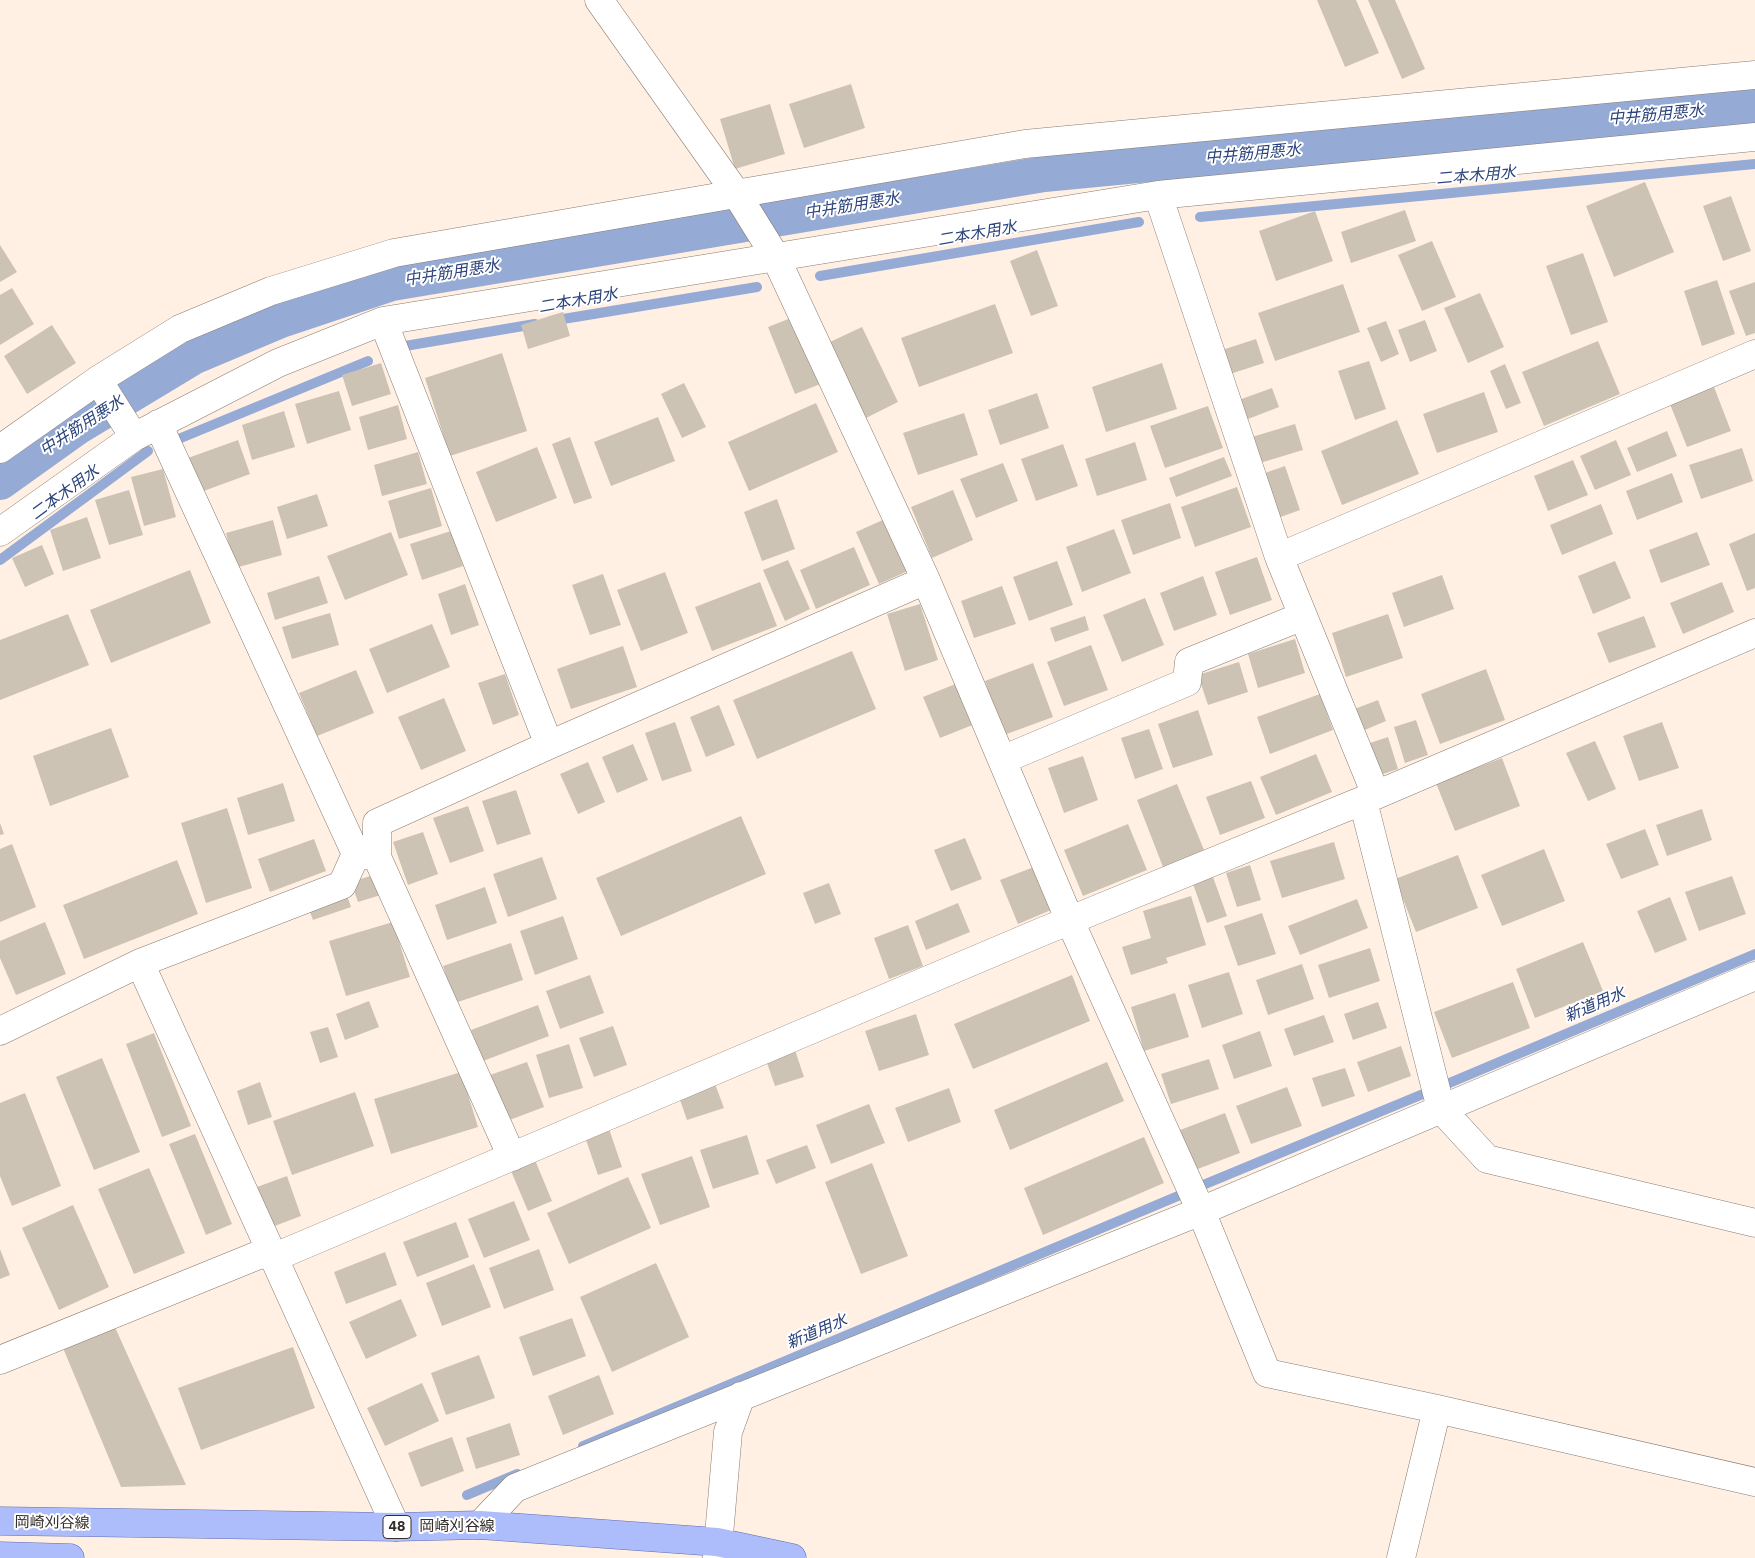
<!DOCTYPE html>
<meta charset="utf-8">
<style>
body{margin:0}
canvas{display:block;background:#fff0e3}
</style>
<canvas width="1755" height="1558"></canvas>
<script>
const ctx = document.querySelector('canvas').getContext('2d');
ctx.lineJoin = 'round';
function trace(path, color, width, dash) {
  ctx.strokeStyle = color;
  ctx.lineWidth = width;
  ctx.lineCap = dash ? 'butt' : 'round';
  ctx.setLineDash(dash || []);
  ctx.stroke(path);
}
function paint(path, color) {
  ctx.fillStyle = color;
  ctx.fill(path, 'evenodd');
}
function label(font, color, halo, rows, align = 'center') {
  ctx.font = font + ' "IBM Plex Sans","Noto Sans JP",sans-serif';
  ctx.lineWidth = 4;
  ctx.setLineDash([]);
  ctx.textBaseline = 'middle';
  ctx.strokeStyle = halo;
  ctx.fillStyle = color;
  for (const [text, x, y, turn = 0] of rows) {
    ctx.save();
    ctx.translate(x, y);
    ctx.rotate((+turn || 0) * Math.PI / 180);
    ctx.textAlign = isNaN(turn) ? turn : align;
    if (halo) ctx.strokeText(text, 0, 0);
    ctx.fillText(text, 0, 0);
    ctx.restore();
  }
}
trace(new Path2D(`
 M 1200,217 L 1755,164
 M 820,276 L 1139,222
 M 551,321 L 757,287
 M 405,346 L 535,324
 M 176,440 L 368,361
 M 0,560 L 148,451
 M 1447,1084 L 1755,954
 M 1203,1185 L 1423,1094
 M 583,1446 L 1178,1196
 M 467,1495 L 517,1474`), '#95abd6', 10);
trace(new Path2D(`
 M 0,482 L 77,427 L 193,357 L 281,320 L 392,283 L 1044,174 L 1755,106`), '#95abd6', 36);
paint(new Path2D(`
 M 1317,0 L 1356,0 L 1379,53 L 1345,67 Z
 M 1368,0 L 1395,0 L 1425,69 L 1402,79 Z
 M 851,84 L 865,128 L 804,148 L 789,104 Z
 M 770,104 L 785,154 L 735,169 L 720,119 Z
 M 1645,182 L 1674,252 L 1614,277 L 1586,206 Z
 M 1731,196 L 1751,251 L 1723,261 L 1703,206 Z
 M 1405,210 L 1416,241 L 1351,263 L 1341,232 Z
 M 1315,211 L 1333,261 L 1276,281 L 1259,231 Z
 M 1432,241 L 1456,297 L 1422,311 L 1398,255 Z
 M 0,245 L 17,272 L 0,282 Z
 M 1037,250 L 1058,306 L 1031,316 L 1010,261 Z
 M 1583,253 L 1608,322 L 1571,335 L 1546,266 Z
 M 1717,280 L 1735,334 L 1702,346 L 1684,291 Z
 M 1755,282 L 1755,333 L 1746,336 L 1729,291 Z
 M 1343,284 L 1360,332 L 1275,361 L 1258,313 Z
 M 12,288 L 34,324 L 0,345 L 0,295 Z
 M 1480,293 L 1504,347 L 1468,363 L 1444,308 Z
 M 995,304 L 1013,353 L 919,387 L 901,338 Z
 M 563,312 L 570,336 L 528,349 L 521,325 Z
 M 796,316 L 823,383 L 795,394 L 768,327 Z
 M 1425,320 L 1437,351 L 1410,362 L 1398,330 Z
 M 1386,321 L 1399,354 L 1381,362 L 1367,328 Z
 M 52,325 L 76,363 L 27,394 L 4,356 Z
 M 862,327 L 898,402 L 866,418 L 830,342 Z
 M 1256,339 L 1264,363 L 1227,375 L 1219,351 Z
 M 1598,341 L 1620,394 L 1544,426 L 1522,372 Z
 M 502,353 L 527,431 L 450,456 L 425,378 Z
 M 1369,361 L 1386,409 L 1355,420 L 1338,371 Z
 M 381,363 L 391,394 L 352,406 L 342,375 Z
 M 1162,363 L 1177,409 L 1106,432 L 1092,387 Z
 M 1505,364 L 1521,403 L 1506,409 L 1490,371 Z
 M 684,383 L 706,427 L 682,438 L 661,394 Z
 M 1714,387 L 1731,431 L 1687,447 L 1670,404 Z
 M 1272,388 L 1279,407 L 1243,421 L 1236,401 Z
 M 339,391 L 351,430 L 307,444 L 295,404 Z
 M 1484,392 L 1498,432 L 1437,453 L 1423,414 Z
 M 1037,393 L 1049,428 L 1000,445 L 988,410 Z
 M 816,403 L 838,452 L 749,491 L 728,442 Z
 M 398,405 L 407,439 L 368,450 L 359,417 Z
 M 1208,406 L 1223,448 L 1165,468 L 1150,426 Z
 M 284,411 L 295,447 L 252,460 L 242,425 Z
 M 964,413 L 978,455 L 918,475 L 903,433 Z
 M 658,417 L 675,461 L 611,486 L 594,442 Z
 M 1397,420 L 1419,474 L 1342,505 L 1321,451 Z
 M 1295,424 L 1303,450 L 1260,463 L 1252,437 Z
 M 1667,431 L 1677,456 L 1637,472 L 1627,448 Z
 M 570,437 L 592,498 L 574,504 L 552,444 Z
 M 238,440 L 250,474 L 201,492 L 188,458 Z
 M 1616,440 L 1631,475 L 1595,490 L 1580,456 Z
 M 1135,442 L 1147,480 L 1097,496 L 1085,459 Z
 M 1063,444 L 1078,486 L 1036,501 L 1021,459 Z
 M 537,447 L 557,498 L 496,522 L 476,472 Z
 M 1742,448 L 1753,481 L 1701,499 L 1689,465 Z
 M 418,452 L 427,484 L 382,496 L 374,465 Z
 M 1224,457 L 1232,476 L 1176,497 L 1169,478 Z
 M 1573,460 L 1588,495 L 1548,511 L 1534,476 Z
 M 1003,463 L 1018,501 L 976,518 L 960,479 Z
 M 1285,466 L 1300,510 L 1275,519 L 1259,475 Z
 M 163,469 L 176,517 L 144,526 L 131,477 Z
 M 1672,473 L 1683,502 L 1637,520 L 1626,491 Z
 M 1237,487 L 1251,527 L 1195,547 L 1181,507 Z
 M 431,488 L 442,526 L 399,539 L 388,501 Z
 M 129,490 L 143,535 L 109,545 L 95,500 Z
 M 953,490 L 973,540 L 932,558 L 911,507 Z
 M 317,494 L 328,526 L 287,539 L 277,507 Z
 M 777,499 L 795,549 L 762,561 L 744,512 Z
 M 1170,503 L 1181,538 L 1133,555 L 1121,520 Z
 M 1601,504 L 1613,534 L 1562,555 L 1550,525 Z
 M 87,517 L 101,558 L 63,571 L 50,530 Z
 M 885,519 L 908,571 L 879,584 L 856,532 Z
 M 273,520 L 282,555 L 235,568 L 226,533 Z
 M 1114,529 L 1131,573 L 1082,592 L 1066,547 Z
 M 451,531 L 463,566 L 422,580 L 410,544 Z
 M 391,532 L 408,575 L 345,600 L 327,556 Z
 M 1697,532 L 1710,565 L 1661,583 L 1649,550 Z
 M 1755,533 L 1755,588 L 1747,591 L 1729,544 Z
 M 42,545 L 54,574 L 25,587 L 12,558 Z
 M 854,547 L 870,585 L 816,609 L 800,570 Z
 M 1257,557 L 1272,600 L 1230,615 L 1215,572 Z
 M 788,560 L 810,609 L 785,621 L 763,570 Z
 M 1057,561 L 1073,605 L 1029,621 L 1013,577 Z
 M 1615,561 L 1631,598 L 1593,614 L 1578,576 Z
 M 190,570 L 211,623 L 111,663 L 90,610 Z
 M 665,572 L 688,633 L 641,651 L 617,590 Z
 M 603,574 L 621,625 L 590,635 L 572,585 Z
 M 1442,575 L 1454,609 L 1404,627 L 1392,593 Z
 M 319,576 L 328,603 L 275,620 L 267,593 Z
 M 1203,576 L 1217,615 L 1174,631 L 1160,593 Z
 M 760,582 L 777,626 L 712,651 L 695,607 Z
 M 1722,582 L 1734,612 L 1683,634 L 1670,603 Z
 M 465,584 L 479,625 L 451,635 L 438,594 Z
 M 1002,586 L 1016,624 L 974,638 L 961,601 Z
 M 1145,598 L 1164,645 L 1122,662 L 1103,615 Z
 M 920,604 L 938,660 L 905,671 L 887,614 Z
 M 330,613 L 339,645 L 292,659 L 282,627 Z
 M 68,614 L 89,665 L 0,700 L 0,640 Z
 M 1388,614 L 1403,658 L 1346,677 L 1332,633 Z
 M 1085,616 L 1089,630 L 1055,642 L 1050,628 Z
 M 1644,616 L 1656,647 L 1609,663 L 1597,633 Z
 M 432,624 L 450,667 L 387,693 L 369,649 Z
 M 1295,639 L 1305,673 L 1258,688 L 1248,654 Z
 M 1091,645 L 1108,690 L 1064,706 L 1047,662 Z
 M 623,646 L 637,687 L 571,709 L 557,669 Z
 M 852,651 L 876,709 L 757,759 L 733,700 Z
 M 1239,662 L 1248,692 L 1208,705 L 1198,675 Z
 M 1033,663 L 1053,717 L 1004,735 L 985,681 Z
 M 1486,669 L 1505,720 L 1440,744 L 1421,694 Z
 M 356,670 L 374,713 L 317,736 L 299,693 Z
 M 505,674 L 519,715 L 493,725 L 478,683 Z
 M 958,683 L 975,724 L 940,738 L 923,697 Z
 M 1320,694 L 1333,730 L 1270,754 L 1257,717 Z
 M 444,698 L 466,751 L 421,770 L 398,717 Z
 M 1378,700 L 1386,721 L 1360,732 L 1352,710 Z
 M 719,705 L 735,745 L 706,757 L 690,717 Z
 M 1198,710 L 1213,755 L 1173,768 L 1158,724 Z
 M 1416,720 L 1428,755 L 1405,763 L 1394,727 Z
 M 675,722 L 692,771 L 662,781 L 645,733 Z
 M 1662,722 L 1679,768 L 1639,781 L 1623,736 Z
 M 111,728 L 129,777 L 50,806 L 33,756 Z
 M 1149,729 L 1163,769 L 1135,779 L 1121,738 Z
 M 1388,737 L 1398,769 L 1377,776 L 1367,744 Z
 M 1595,741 L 1616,789 L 1588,801 L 1566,753 Z
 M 633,744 L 648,780 L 617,793 L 602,757 Z
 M 1316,754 L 1332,792 L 1276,815 L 1260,777 Z
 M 1083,756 L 1098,800 L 1064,813 L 1048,768 Z
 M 1502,758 L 1520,806 L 1455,831 L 1436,783 Z
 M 588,762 L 605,802 L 578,814 L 560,774 Z
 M 1251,781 L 1265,818 L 1220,835 L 1206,797 Z
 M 283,783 L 295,821 L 248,835 L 237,798 Z
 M 1177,784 L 1204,850 L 1163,867 L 1137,800 Z
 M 516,790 L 531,834 L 497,845 L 482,801 Z
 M 468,806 L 484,851 L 450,863 L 433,818 Z
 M 227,808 L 252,888 L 206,903 L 181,823 Z
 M 1702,809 L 1712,840 L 1667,856 L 1656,825 Z
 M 741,816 L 766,874 L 621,936 L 596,878 Z
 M 0,823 L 4,834 L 0,835 Z
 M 1128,824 L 1147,870 L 1083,896 L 1064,850 Z
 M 1645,829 L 1659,865 L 1621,879 L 1606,844 Z
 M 423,832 L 438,874 L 408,885 L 393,842 Z
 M 965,838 L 982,879 L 951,891 L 934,850 Z
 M 314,839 L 326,871 L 270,892 L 258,859 Z
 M 1334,842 L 1345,879 L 1282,898 L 1270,861 Z
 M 12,844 L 36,907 L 0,922 L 0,849 Z
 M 1544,849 L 1565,901 L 1502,926 L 1481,875 Z
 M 1458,855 L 1478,908 L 1416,932 L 1395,879 Z
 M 542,857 L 557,899 L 508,917 L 493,874 Z
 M 177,860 L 198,914 L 84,959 L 63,905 Z
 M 1250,865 L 1261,900 L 1237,907 L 1226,873 Z
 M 1034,867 L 1051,910 L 1018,924 L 1000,880 Z
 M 377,874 L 384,894 L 358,902 L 351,882 Z
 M 1732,876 L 1746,914 L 1699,931 L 1685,892 Z
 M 1213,877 L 1227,916 L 1207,923 L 1193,884 Z
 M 829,883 L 841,914 L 815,924 L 803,893 Z
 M 485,887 L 497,923 L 447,940 L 435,905 Z
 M 345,890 L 351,907 L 313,920 L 307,904 Z
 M 1191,896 L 1206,945 L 1166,958 L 1168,963 L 1131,975 L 1122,947 L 1151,938 L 1143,911 Z
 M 1670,897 L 1687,940 L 1655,953 L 1637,911 Z
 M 1357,899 L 1368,928 L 1300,955 L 1288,926 Z
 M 958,903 L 970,932 L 926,950 L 915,921 Z
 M 1262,913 L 1276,954 L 1238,966 L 1224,926 Z
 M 563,916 L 578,959 L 535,975 L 520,931 Z
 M 45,922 L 66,974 L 16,995 L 0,958 L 0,941 Z
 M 393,922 L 410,977 L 346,996 L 329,941 Z
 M 908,925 L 923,966 L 889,979 L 874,938 Z
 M 1583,942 L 1603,991 L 1535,1018 L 1516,969 Z
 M 511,943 L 523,980 L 455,1003 L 443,966 Z
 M 1370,948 L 1380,981 L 1329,998 L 1318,965 Z
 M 1302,964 L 1314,999 L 1268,1015 L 1256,980 Z
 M 1229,972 L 1243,1014 L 1202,1028 L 1188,985 Z
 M 590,975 L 604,1013 L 560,1029 L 546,991 Z
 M 1072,975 L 1090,1021 L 973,1069 L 954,1024 Z
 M 1513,982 L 1530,1028 L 1452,1058 L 1434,1012 Z
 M 1175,993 L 1189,1037 L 1144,1051 L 1131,1007 Z
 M 369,1001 L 379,1027 L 345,1040 L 336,1014 Z
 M 1378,1002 L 1387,1028 L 1353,1040 L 1344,1014 Z
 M 538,1005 L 549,1036 L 483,1061 L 471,1030 Z
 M 916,1014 L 929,1055 L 879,1071 L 865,1031 Z
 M 1324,1015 L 1334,1042 L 1294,1056 L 1284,1029 Z
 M 613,1026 L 627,1065 L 594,1077 L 579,1038 Z
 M 328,1027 L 338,1057 L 320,1063 L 310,1032 Z
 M 1260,1031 L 1272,1066 L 1234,1079 L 1222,1045 Z
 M 154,1033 L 191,1126 L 162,1137 L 126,1044 Z
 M 569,1044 L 583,1088 L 549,1098 L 536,1055 Z
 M 1401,1046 L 1411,1076 L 1368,1092 L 1357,1062 Z
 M 795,1050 L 804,1077 L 775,1086 L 766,1060 Z
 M 102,1058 L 140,1152 L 94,1170 L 56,1077 Z
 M 1209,1059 L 1219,1089 L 1171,1104 L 1161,1074 Z
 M 527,1062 L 544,1107 L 507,1121 L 490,1075 Z
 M 1107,1062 L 1124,1101 L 1010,1150 L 994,1110 Z
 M 1345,1068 L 1355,1096 L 1322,1107 L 1312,1078 Z
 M 461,1072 L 478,1127 L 391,1154 L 374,1099 Z
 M 260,1082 L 272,1117 L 248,1125 L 237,1091 Z
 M 715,1084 L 724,1108 L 687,1120 L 679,1097 Z
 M 1287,1087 L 1302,1126 L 1251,1144 L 1236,1106 Z
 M 949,1088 L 961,1122 L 908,1142 L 895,1108 Z
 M 355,1092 L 374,1146 L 292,1175 L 273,1121 Z
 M 25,1093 L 61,1186 L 12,1206 L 0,1176 L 0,1103 Z
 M 869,1104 L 885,1143 L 831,1164 L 816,1125 Z
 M 1225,1113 L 1240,1153 L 1195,1170 L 1180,1130 Z
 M 608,1126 L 622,1167 L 598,1175 L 584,1134 Z
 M 195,1134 L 232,1224 L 206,1235 L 169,1144 Z
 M 747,1135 L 759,1174 L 713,1189 L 700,1150 Z
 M 1144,1137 L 1164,1183 L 1043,1235 L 1024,1188 Z
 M 807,1145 L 816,1168 L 776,1184 L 766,1160 Z
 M 692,1156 L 710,1207 L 660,1225 L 641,1174 Z
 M 535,1160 L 552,1201 L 528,1211 L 511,1171 Z
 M 872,1163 L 908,1256 L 861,1274 L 825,1182 Z
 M 149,1168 L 185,1253 L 134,1274 L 98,1189 Z
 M 287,1176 L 301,1216 L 272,1227 L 257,1187 Z
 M 628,1177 L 651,1228 L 569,1264 L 547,1213 Z
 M 514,1201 L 530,1240 L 484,1258 L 468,1219 Z
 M 73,1205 L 109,1287 L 59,1310 L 22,1228 Z
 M 456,1222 L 469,1257 L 417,1277 L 403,1242 Z
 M 0,1249 L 10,1275 L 0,1279 Z
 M 539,1249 L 554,1290 L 504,1309 L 489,1268 Z
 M 385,1252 L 397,1285 L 346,1304 L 334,1272 Z
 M 656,1263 L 689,1337 L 612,1372 L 580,1297 Z
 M 474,1264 L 491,1307 L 442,1326 L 426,1283 Z
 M 401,1299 L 417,1336 L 366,1359 L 349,1322 Z
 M 572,1318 L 586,1356 L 533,1376 L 519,1337 Z
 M 114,1325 L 186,1485 L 121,1487 L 63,1348 Z
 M 293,1347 L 315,1408 L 201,1450 L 178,1388 Z
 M 479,1355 L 495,1398 L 446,1415 L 431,1373 Z
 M 599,1375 L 614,1414 L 563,1435 L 548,1396 Z
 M 422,1383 L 439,1421 L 385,1446 L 367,1408 Z
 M 510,1423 L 520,1455 L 476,1469 L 466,1438 Z
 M 452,1437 L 464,1471 L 421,1487 L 408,1453 Z`), '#cdc3b4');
const minor = new Path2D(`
 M 599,0 L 736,193 L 775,256 L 926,580 L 1070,921 L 1201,1211 L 1267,1373 L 1437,1409 L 1755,1482
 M 1158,195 L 1279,557 L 1376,795
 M 383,321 L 549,745 L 926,580
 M 98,380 L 134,437
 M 158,424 L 356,854
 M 0,449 L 98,380 L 180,329 L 271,291 L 394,253 L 1025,144 L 1755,75
 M 0,532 L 134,437 L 278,363 L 383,321 L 1158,195 L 1755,137
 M 1279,557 L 1755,354
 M 1002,760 L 1187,682 L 1189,662 L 1303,616
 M 1363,801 L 1441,1109 L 1487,1159 L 1755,1223
 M 140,963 L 396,1527
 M 0,1031 L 140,963 L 342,885 L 356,854 L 375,856
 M 512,1157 L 377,857 L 377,823 L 549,745
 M 0,1360 L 261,1254 L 275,1257 L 1039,933 L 1376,795 L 1755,633
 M 480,1525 L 515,1488 L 1201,1211 L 1755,976
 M 717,1558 L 728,1432 L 741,1396
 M 1401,1558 L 1437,1409`);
const major = new Path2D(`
 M 0,1521 L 396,1527 L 480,1525 L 717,1542 L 792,1558
 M 0,1556 L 70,1558`);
trace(minor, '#897c71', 29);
trace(major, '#5f6eb0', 29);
trace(minor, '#fff', 28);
trace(major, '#adbcfb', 28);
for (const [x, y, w] of [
 [397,1527,28]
]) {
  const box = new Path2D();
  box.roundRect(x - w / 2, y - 11.5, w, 23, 4);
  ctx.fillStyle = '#fff';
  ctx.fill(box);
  trace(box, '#332e29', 1);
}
label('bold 14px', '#332e29', null, [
 ["48",397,1527]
]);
label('15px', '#332e29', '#fff', [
 ["岡崎刈谷線",52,1523,1],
 ["岡崎刈谷線",457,1527]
]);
label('italic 16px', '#2c447b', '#fff', [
 ["中井筋用悪水",1656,115,-5],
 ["中井筋用悪水",1253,154,-5],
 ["二本木用水",1476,176,-5],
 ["中井筋用悪水",852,206,-9],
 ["二本木用水",977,234,-10],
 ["中井筋用悪水",452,273,-9],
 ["二本木用水",578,301,-10],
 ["中井筋用悪水",82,426,-33],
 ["二本木用水",65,493,-36],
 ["新道用水",1595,1005,-23],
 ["新道用水",817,1332,-23]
]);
</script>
